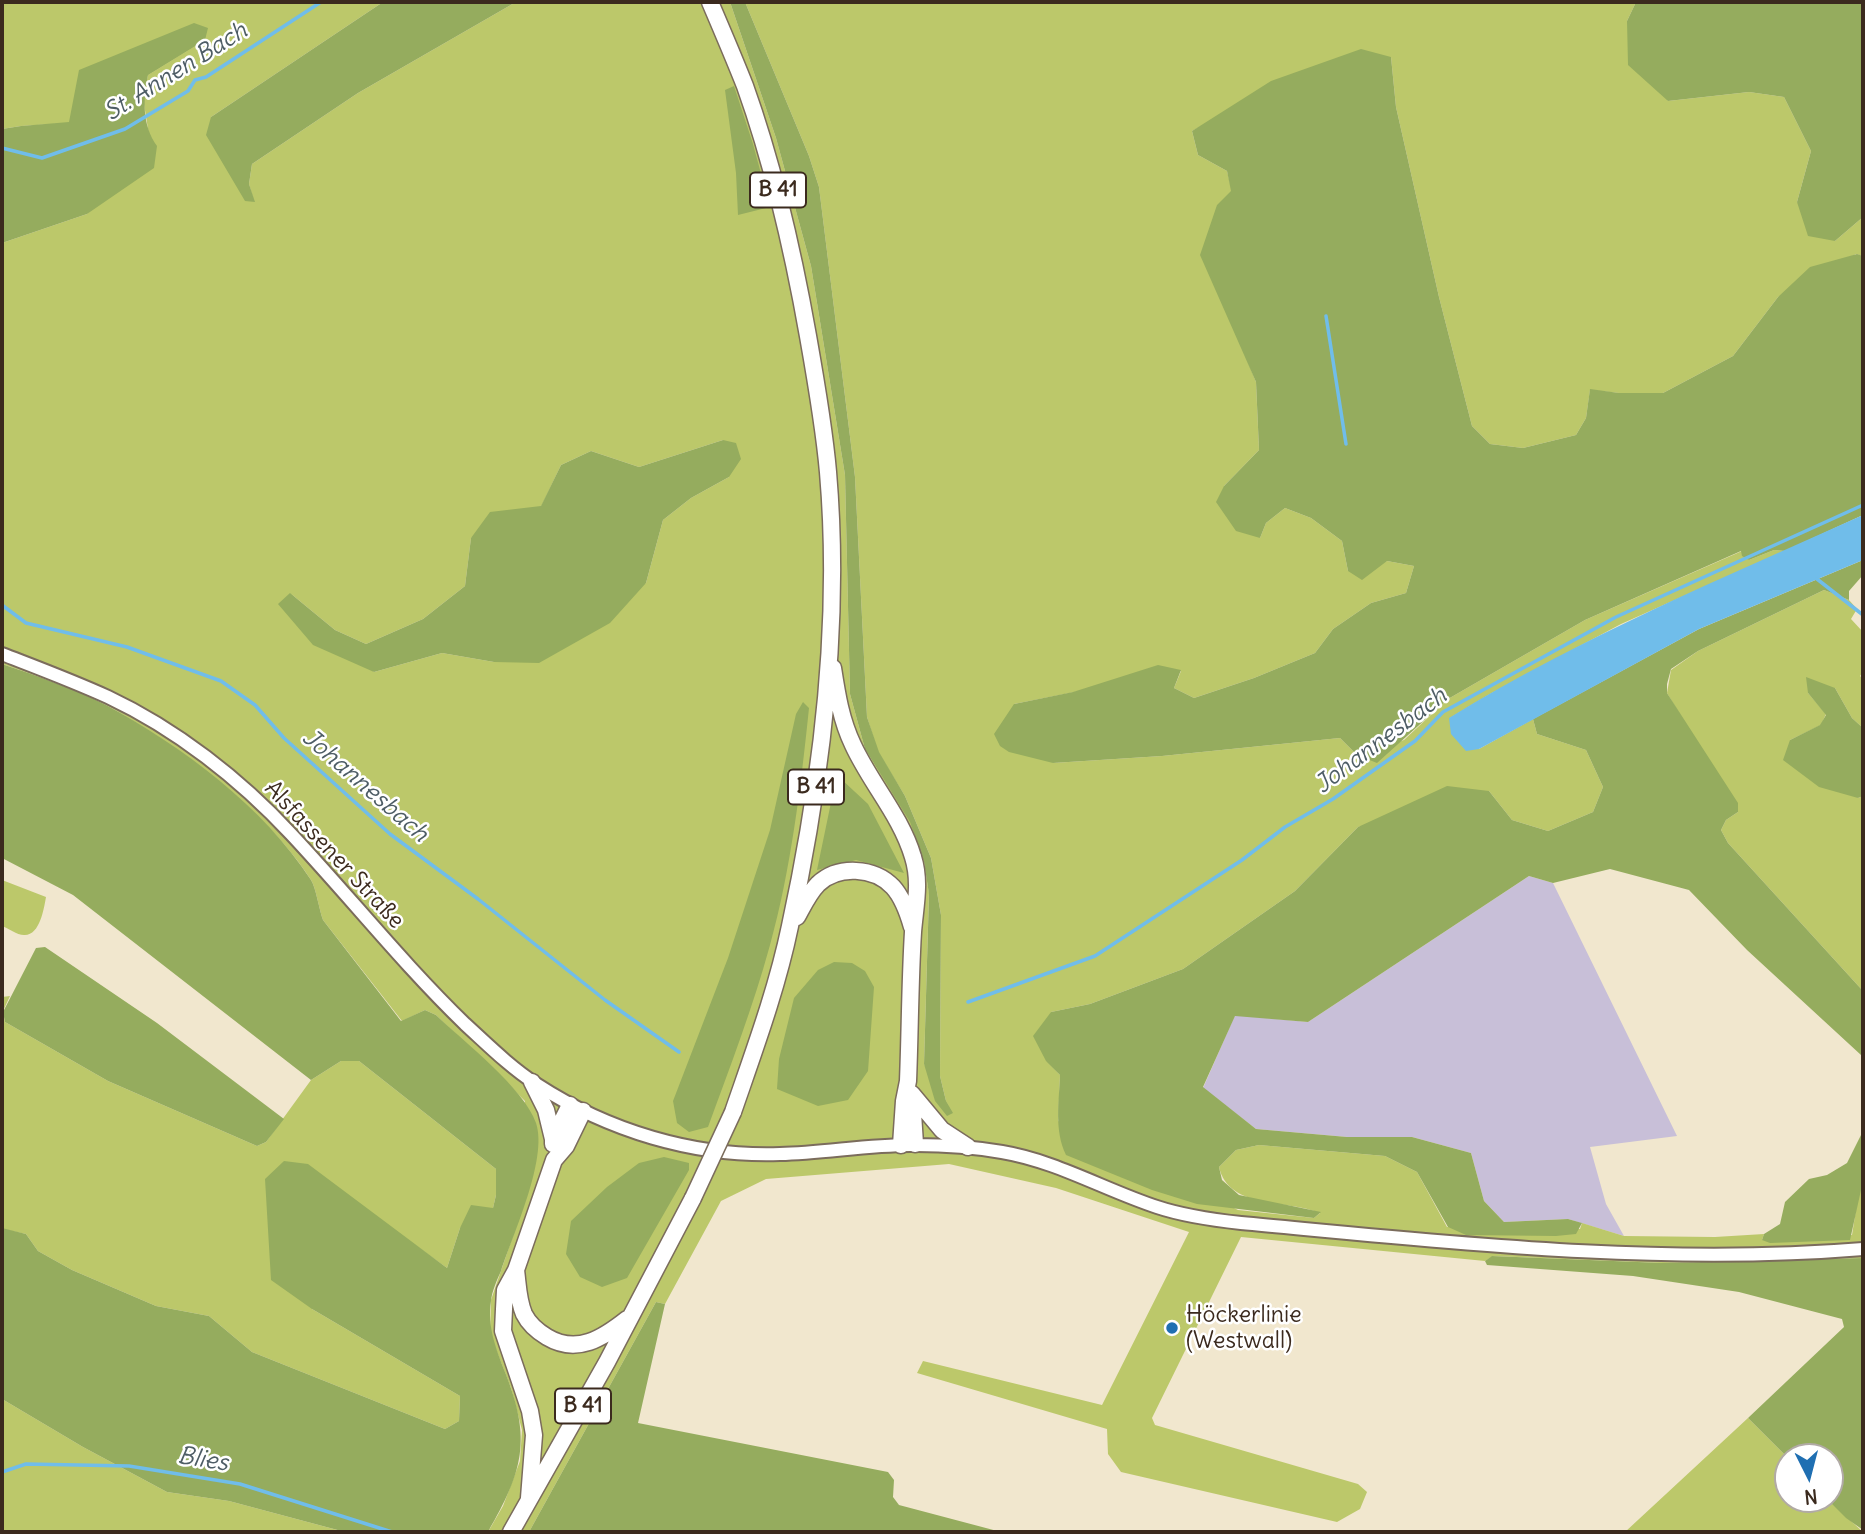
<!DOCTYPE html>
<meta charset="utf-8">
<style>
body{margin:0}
#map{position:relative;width:1865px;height:1534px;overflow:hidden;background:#f1e7ce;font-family:Delius,sans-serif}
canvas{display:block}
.frame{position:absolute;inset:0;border:4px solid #3b2a1e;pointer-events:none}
.north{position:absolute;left:1774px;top:1443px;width:70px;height:70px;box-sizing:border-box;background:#fff;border:2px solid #b1aaa5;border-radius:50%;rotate:174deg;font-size:19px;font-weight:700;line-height:28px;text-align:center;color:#3b2a1e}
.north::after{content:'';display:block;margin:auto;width:24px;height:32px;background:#1f6fb2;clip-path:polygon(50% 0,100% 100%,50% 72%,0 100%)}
</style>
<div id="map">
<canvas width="1865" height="1534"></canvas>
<div class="frame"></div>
<div class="north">N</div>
</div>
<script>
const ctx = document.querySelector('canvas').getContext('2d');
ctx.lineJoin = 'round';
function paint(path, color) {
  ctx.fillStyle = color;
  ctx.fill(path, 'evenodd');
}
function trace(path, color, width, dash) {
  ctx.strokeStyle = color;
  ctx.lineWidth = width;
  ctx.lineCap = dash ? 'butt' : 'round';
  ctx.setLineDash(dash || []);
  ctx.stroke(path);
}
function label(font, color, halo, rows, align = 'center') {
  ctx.font = font + ' Delius,sans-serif';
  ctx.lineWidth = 5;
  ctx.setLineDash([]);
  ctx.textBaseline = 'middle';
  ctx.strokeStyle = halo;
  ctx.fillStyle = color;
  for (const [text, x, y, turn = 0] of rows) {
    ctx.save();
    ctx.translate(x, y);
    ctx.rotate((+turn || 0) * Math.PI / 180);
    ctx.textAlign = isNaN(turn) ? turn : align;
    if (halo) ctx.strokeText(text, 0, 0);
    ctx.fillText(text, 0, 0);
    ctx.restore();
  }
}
paint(new Path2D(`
 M 1529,876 L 1553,883 L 1677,1136 L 1590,1147 L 1606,1204 L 1624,1236 L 1568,1219 L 1504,1222 L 1484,1201 L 1471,1153 L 1412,1137 L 1347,1137 L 1256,1129 L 1203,1088 L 1235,1015 L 1308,1022 Z`), '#c8bfd8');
paint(new Path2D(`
 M 2,2 L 383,2 L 211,117 L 254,202 L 249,184 L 252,164 L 358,93 L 516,2 L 730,2 L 776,138 L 811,266 L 845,475 L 850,694 L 865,749 L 911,822 L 924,862 L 929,893 L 924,1064 L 953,1113 L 946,1101 L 940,1076 L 941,915 L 931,858 L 905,796 L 878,752 L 867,717 L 855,477 L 819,187 L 809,156 L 745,2 L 1636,2 L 1627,21 L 1668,101 L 1749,92 L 1784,97 L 1811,151 L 1797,202 L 1835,241 L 1863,217 L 1863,256 L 1856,254 L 1778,297 L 1733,356 L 1663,393 L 1619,393 L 1590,390 L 1586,418 L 1576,435 L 1523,448 L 1490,444 L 1472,426 L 1439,297 L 1396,107 L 1391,57 L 1209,122 L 1192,131 L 1198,155 L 1227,171 L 1232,191 L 1234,327 L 1256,382 L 1259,450 L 1224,486 L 1260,538 L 1266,523 L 1285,508 L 1311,518 L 1342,541 L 1348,571 L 1387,561 L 1414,566 L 1406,593 L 1371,603 L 1333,629 L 1315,653 L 1254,678 L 1194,698 L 1174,688 L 1181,671 L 1014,704 L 1053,763 L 1162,756 L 1340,738 L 1357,755 L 1404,740 L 1448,699 L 1585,620 L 1742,551 L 1749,560 L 1774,550 L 1785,551 L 1621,624 L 1490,694 L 1450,718 L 1479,749 L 1533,719 L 1537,734 L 1586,750 L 1603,787 L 1593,812 L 1548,831 L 1512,820 L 1489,791 L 1358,827 L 1295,891 L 1183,969 L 1090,1004 L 1051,1012 L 1046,1060 L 1060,1075 L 1058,1121 L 1238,1210 L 1314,1218 L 1320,1213 C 1287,1199 1229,1210 1219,1167 L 1236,1150 L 1259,1145 L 1385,1156 L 1417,1172 L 1447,1227 L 1580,1229 L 1582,1223 L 1624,1236 L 1715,1237 L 1764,1234 L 1762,1240 L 1852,1235 L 1858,1197 L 1863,1181 L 1863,1258 L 1662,1263 L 1493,1256 L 1485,1261 L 1241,1237 L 1152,1418 L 1155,1425 L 1358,1484 L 1367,1492 L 1360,1509 L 1337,1522 L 1121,1472 L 1108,1454 L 1107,1429 L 917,1373 L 923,1361 L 1102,1405 L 1189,1232 L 1056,1188 L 949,1164 L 766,1179 L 721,1201 L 665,1304 L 656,1302 L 529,1532 L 488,1532 L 503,1506 L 520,1461 L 522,1430 L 511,1388 L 490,1334 L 491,1300 L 519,1218 L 525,1101 L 436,1015 L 425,1010 L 402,1021 L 323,920 C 319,909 316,888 311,880 C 279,830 233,793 186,758 C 160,739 134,720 106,705 C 73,688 37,676 2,664 L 2,243 L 87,214 L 149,135 L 143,98 L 148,75 L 205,40 L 69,123 L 21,126 L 2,129 ZM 723,440 L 729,477 L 691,498 L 663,520 L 646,583 L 494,662 L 442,653 L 374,672 L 290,593 L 335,630 L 366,644 L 423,619 L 465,586 L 471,538 L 541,507 L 561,465 L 591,451 L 639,467 Z
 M 1824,590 L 1849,600 L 1857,609 L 1851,619 L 1863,632 L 1863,672 L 1860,676 L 1863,679 L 1863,728 L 1852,718 L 1835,688 L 1808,693 L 1826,714 L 1821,725 L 1790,740 L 1858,798 L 1863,796 L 1863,991 L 1728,843 L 1721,830 L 1726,820 L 1738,812 L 1667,693 L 1671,670 L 1698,651 Z
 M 2,880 L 46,897 C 44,908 40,936 24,935 C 17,935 8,928 2,926 Z
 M 10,996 L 3,1011 L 5,1022 L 108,1081 L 257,1146 L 266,1142 L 311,1080 L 341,1061 L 359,1061 L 496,1169 L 496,1195 L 493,1208 L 460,1228 L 447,1268 L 415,1245 L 312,1309 L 460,1396 L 459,1421 L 445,1429 L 252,1352 L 209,1316 L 156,1306 L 72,1270 L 38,1251 L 26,1234 L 2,1229 L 2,997 Z
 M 2,1399 L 83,1447 L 167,1492 L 229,1501 L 345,1532 L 2,1532 Z
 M 1748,1418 L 1788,1458 L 1788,1499 L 1827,1499 L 1863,1532 L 1625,1532 Z`), '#bcc86a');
paint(new Path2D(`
 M 383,2 L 516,2 L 358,93 L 252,164 L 249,184 L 255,202 L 245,201 L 206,135 L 211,117 Z
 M 730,2 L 745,2 L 809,156 L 819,187 L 855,477 L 867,717 L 879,752 L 905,796 L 931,858 L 941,915 L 940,1076 L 946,1101 L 953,1113 L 947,1116 L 935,1101 L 924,1064 L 929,894 L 924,862 L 910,822 L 865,749 L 850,694 L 845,475 L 811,266 L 776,138 Z
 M 1636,2 L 1863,2 L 1863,217 L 1835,241 L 1808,236 L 1797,202 L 1811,151 L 1784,97 L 1749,92 L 1668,101 L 1628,65 L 1627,21 Z
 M 194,23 L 208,28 L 205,40 L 148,75 C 143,100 142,125 157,146 L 154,168 L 87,214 L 2,243 L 2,129 L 21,126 L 69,122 L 79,70 Z
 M 1361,49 L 1391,57 L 1396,107 L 1439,297 L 1472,426 L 1490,444 L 1523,448 L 1576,435 L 1586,418 L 1590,389 L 1619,393 L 1663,393 L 1733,356 L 1778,297 L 1810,267 L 1857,254 L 1863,256 L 1863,515 L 1785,551 L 1774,550 L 1749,560 L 1742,556 L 1741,551 L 1585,620 L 1448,699 L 1377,763 L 1357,755 L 1340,738 L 1162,756 L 1053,763 L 1009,752 L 1000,746 L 994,734 L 1014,704 L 1073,692 L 1158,665 L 1181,670 L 1174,688 L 1194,698 L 1254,678 L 1315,653 L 1333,629 L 1371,603 L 1406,593 L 1414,566 L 1387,561 L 1362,580 L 1348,571 L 1342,541 L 1311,518 L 1285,508 L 1266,523 L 1260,538 L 1236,531 L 1216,502 L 1224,486 L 1259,450 L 1256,382 L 1200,255 L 1217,205 L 1231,191 L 1227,171 L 1198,155 L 1192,131 L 1271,81 Z
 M 734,86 L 753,144 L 770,207 L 738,215 L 736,173 L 725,90 Z
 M 723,440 L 736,443 L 741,459 L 729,477 L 691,498 L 663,520 L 646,583 L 610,623 L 539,663 L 494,662 L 442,653 L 374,672 L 313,645 L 278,604 L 290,593 L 335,630 L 366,644 L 423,619 L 465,586 L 471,538 L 490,512 L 541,506 L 561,465 L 591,451 L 639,467 Z
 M 1863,560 L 1863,575 L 1849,591 L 1849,600 L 1824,590 L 1698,651 L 1671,669 L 1667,684 L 1667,693 L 1738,803 L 1738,812 L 1726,820 L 1721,830 L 1728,843 L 1863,991 L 1863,1060 L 1861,1055 L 1747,950 L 1689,890 L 1610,869 L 1553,883 L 1529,876 L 1308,1022 L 1235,1016 L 1203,1087 L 1256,1129 L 1347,1137 L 1412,1137 L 1471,1153 L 1484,1201 L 1504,1222 L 1568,1219 L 1582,1223 L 1576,1234 L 1556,1236 L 1466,1235 L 1448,1227 L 1417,1172 L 1385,1156 L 1259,1145 L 1236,1150 L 1219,1167 L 1222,1180 L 1239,1195 L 1321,1212 L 1314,1218 L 1197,1204 L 1152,1190 L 1066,1155 C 1054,1130 1059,1102 1060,1075 L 1046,1061 L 1033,1036 L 1051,1012 L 1090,1004 L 1183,969 L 1295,891 L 1358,827 L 1447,786 L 1489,791 L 1512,820 L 1548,831 L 1593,812 L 1603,787 L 1586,750 L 1537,734 L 1533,719 L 1699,629 Z
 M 2,664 C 37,676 73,688 106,705 C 183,747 263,806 311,880 C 316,888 319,909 323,920 L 401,1021 L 425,1010 L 436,1015 C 464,1042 524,1088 536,1123 C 548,1159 513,1234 501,1271 C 497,1280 492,1291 491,1301 C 487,1327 496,1348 505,1372 C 532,1440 523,1471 488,1532 L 345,1532 L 229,1501 L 167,1492 L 83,1447 L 2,1399 L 2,1228 L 26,1234 L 38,1251 L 72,1270 L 156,1306 L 209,1316 L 252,1352 L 445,1429 L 459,1421 L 460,1396 L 312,1309 L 271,1280 L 265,1179 L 284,1161 L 308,1164 L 447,1268 L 460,1228 L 471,1205 L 493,1208 L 496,1195 L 496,1169 L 359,1061 L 341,1061 L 311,1080 L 73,895 L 2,858 Z
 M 1806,677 L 1835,688 L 1852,718 L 1863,728 L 1863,796 L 1858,798 L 1819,787 L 1783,760 L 1790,740 L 1820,725 L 1826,715 L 1808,693 Z
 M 803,702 L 809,708 C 801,785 791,870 770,945 C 753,1007 730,1067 708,1127 L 689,1132 L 677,1123 L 673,1101 L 728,958 L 770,830 L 796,714 Z
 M 840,778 L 868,804 L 904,873 L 856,860 L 817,870 L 834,788 Z
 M 45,947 L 157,1023 L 284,1119 L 266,1142 L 257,1146 L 108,1081 L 5,1022 L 3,1012 L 36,948 Z
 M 834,962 L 852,963 L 865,971 L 874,987 L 868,1071 L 848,1100 L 818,1106 L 777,1089 L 779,1059 L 794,998 L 818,970 Z
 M 1863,1131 L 1863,1181 L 1850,1240 L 1770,1243 L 1762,1240 L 1764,1234 L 1780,1224 L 1785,1202 L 1809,1179 L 1827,1175 L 1847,1163 Z
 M 664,1157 L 689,1163 L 689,1170 L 627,1278 L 602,1287 L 580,1277 L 566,1254 L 571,1221 L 607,1187 L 639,1163 Z
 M 1492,1256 L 1662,1263 L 1863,1258 L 1863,1530 L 1846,1518 L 1827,1499 L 1830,1499 L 1830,1457 L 1788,1458 L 1748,1418 L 1844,1327 L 1842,1319 L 1739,1292 L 1633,1276 L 1487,1265 L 1485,1261 Z
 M 656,1302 L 665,1304 L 638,1423 L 888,1472 L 894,1480 L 893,1497 L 899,1505 L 1001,1532 L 529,1532 Z`), '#95ac5e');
paint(new Path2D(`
 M 1863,515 L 1863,560 L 1699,629 L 1479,749 L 1466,751 L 1451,734 L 1449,718 C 1581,637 1723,578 1863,515 Z`), '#70bdea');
trace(new Path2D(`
 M 2,148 L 42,158 L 125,129 L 188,91 L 195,80 L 206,77 L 321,2
 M 1326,316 L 1346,444
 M 1817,579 L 1863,615
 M 2,605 L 26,623 L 127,647 L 221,681 L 255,705 L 284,738 L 390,834 L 478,899 L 605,1000 L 679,1052
 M 968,1002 L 1095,956 L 1242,860 L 1285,827 L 1333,799 L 1415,741 L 1443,712 L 1616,617 L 1863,505
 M 2,1472 L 26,1464 L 129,1466 L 240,1484 L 392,1532`), '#70bdea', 3.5);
const secondary = new Path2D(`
 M 2,654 C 38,668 73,681 108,697 C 176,729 240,779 291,834 C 350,897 403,964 465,1024 C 488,1045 510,1067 536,1084 C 608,1131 694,1157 780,1154 C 826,1153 871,1144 916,1145 C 945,1145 973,1147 1002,1152 C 1056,1161 1105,1190 1157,1207 C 1184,1216 1213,1220 1241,1223 C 1447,1242 1657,1266 1863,1249`);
const highway = new Path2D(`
 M 710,2 C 722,30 734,58 745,86 C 774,167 793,251 808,336 C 816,381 824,426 828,472 C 841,623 822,779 790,926 C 777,989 754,1051 733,1112
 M 833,668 C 837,694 841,720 853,745 C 871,784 901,816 913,857 C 921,882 915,907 913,932 C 910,981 910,1031 908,1081 L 904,1101 L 901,1145
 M 797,917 C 803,906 809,893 818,884 C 838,865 874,867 893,887 C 903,898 908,913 912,927
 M 532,1082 L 546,1110 L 553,1139
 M 912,1094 L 942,1130 L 968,1147
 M 912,1098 L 915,1144
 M 553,1144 L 553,1139 L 570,1105
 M 516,1270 C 518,1285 518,1300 524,1314 C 529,1324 537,1331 547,1337 C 577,1355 603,1338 627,1319
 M 529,1498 L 534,1435 L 530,1411 L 503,1331 L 504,1309 L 505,1290 L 516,1270 L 554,1160 L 566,1146 L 583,1111
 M 511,1532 L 607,1362 L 693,1198`);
trace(secondary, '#7b6c5c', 16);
trace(highway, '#7b6c5c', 19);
trace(secondary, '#fff', 12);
trace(highway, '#fff', 16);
const highwayBridge = new Path2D(`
 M 693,1198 L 733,1112`);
trace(highwayBridge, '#7b6c5c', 19, []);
trace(highwayBridge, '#fff', 16);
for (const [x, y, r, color] of [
 [1172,1328,7,"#1f6fb2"]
]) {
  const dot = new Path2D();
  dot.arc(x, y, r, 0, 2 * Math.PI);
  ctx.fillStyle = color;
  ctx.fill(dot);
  trace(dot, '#fff', 2.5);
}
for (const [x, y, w] of [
 [778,190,56],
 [816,787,56],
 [583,1406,56]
]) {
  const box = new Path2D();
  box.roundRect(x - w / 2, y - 17.5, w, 35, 5);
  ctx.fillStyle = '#fff';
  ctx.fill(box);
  trace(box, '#3b2a1e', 2);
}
label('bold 21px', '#3b2a1e', null, [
 ["B 41",778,190],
 ["B 41",816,787],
 ["B 41",583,1406]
]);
label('23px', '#3b2a1e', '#fff', [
 ["Alsfassener Straße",334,855,47]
]);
label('23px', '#3b2a1e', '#fff', [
 ["Höckerlinie",1186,1315],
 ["(Westwall)",1186,1341]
], 'left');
label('italic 24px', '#4e5d65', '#fff', [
 ["St. Annen Bach",176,72,-32],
 ["Johannesbach",1381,741,-37],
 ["Johannesbach",365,786,41],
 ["Blies",203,1460,9]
]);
</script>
